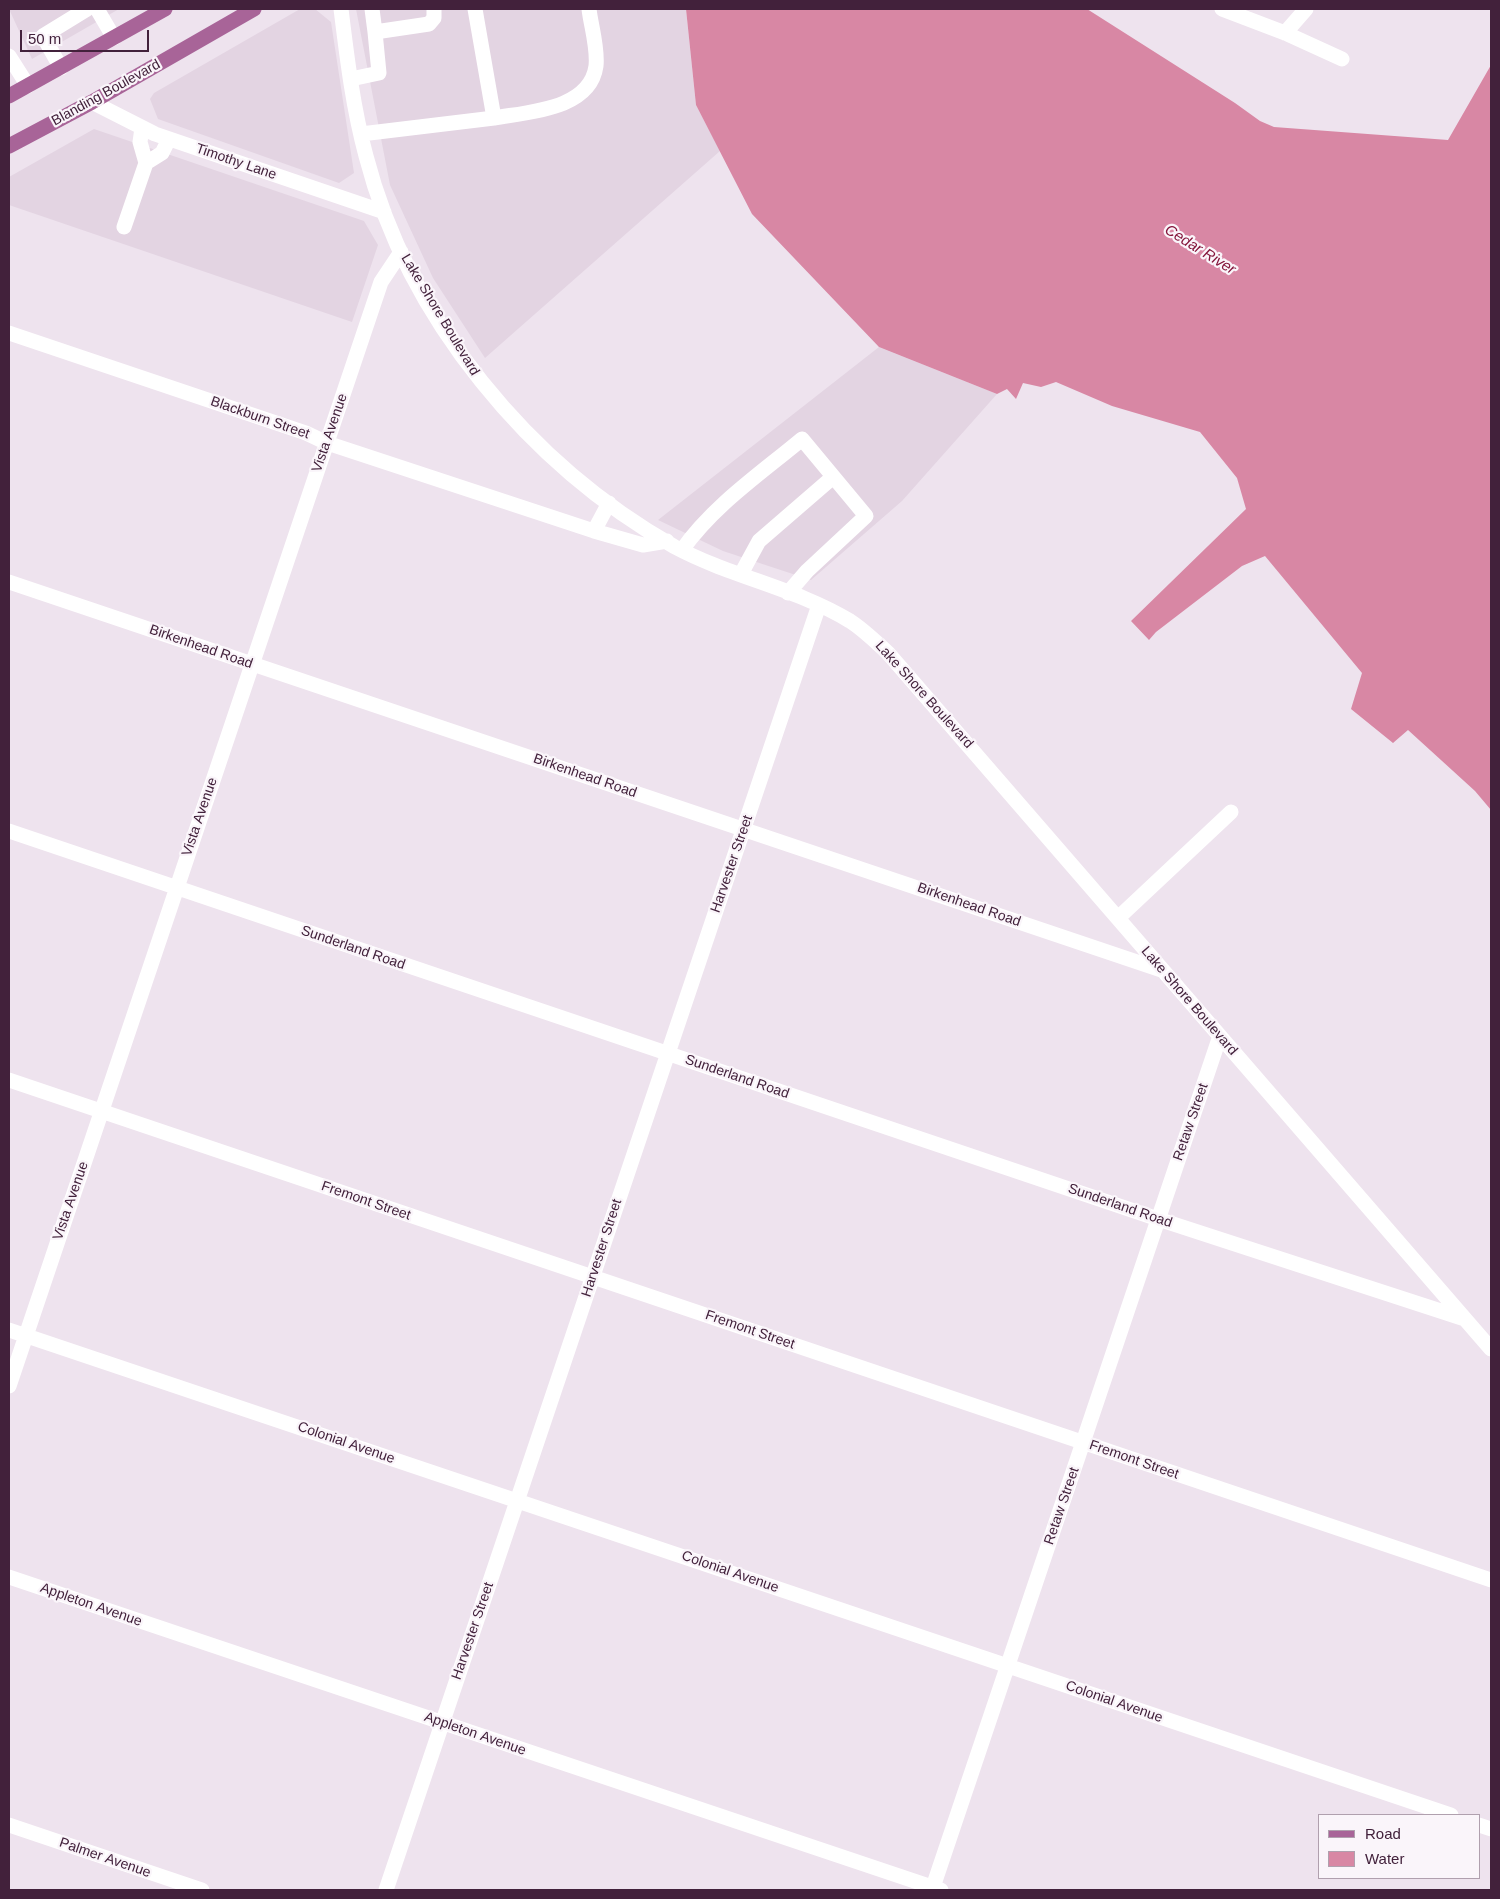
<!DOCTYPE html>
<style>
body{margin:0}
#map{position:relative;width:1500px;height:1899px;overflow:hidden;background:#eee3ee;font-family:Helvetica,sans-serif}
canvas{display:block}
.frame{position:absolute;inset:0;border:10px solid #42213b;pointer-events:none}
.legend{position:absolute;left:1318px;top:1814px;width:162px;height:65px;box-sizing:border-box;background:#faf5fa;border:1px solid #b0a0ae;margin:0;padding:6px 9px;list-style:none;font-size:15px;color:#42213b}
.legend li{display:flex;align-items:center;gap:10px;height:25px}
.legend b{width:25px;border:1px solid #b0a0ae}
.scale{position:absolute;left:20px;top:30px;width:129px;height:22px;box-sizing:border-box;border:2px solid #42213b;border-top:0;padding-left:6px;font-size:15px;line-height:18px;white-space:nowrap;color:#42213b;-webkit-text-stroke:4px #faf5fa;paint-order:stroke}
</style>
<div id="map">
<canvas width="1500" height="1899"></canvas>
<div class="frame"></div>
<ul class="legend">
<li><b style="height:6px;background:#a86498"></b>Road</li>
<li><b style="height:14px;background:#d887a4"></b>Water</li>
</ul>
<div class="scale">50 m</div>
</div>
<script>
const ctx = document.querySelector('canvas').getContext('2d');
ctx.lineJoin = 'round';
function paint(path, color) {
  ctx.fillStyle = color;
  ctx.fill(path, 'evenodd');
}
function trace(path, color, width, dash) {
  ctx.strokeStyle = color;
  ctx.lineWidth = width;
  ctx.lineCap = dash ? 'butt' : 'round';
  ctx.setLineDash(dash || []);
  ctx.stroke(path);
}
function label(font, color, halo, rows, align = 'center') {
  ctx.font = font + ' Helvetica,sans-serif';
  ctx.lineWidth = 4.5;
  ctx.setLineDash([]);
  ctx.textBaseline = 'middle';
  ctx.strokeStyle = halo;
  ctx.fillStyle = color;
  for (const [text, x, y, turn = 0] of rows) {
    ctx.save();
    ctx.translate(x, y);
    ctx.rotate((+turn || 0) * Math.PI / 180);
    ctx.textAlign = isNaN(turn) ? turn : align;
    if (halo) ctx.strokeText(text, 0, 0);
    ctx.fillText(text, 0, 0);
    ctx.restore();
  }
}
paint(new Path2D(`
 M 9,9 L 119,9 L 32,59 Z
 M 300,9 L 315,9 L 331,22 L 354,173 L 339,183 L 158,119 L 150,99 L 154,93 Z
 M 356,9 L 686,9 L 696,105 L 720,151 L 485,358 L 433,278 L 390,185 Z
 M 94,129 L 364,221 L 378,245 L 352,322 L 9,205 L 9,177 Z
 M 879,347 L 997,394 L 902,501 L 811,580 L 723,551 L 658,520 Z`), '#e3d4e2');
paint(new Path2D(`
 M 686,9 L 1087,9 L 1235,103 L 1260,121 L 1274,127 L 1448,140 L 1491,65 L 1491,810 L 1475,791 L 1408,730 L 1393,743 L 1351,709 L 1362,673 L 1265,556 L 1242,566 L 1156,632 L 1149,640 L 1131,621 L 1246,509 L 1237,478 L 1200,432 L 1112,406 L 1056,382 L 1041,387 L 1023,383 L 1016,399 L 1007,389 L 997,394 L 879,347 L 752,214 L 696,105 Z`), '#d887a4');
trace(new Path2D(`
 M 97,9 L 114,38
 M 341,9 C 347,58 353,108 366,156 C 408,319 530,465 675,547 C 731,577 796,588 850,621 C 864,630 876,642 888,653 L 1491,1349
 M 372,9 L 375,32
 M 1222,9 L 1285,33 L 1342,59
 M 1285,33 L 1306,9
 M 9,56 L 28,86
 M 61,68 L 43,36 L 87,9
 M 351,79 L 379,73 L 375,32 L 429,24 L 434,18 L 434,9
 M 92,102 L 155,134 L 384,212
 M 494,118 C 527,112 590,110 596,66 C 598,48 591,26 589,9
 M 142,128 L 140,142 L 146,163 L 162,153 L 169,139
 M 361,134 L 494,118 L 475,9
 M 124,227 L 146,163
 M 9,333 L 306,433 L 327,443 L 594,531 L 609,503
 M 594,531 L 643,545 L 667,541
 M 682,550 C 714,505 760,474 802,439 L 866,516 L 807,571 L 788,593
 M 741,574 L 759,541 L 833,477
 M 9,582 L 1161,970
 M 9,831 L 1158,1219 L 1465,1319
 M 1118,918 L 1231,812
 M 9,1080 L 1491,1580
 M 9,1330 L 1451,1815
 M 9,1386 L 381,282 L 401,252
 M 9,1577 L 941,1890
 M 9,1825 L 202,1890
 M 1479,1825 L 1491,1829
 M 386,1890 L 819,605
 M 932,1890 L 1220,1036`), '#fff', 15);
trace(new Path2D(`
 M 9,96 L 165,9
 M 9,146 L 92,102 L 254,9`), '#a86498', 15);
label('14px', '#42213b', '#faf5fa', [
 ["Blanding Boulevard",106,93,-29],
 ["Timothy Lane",236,162,19],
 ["Lake Shore Boulevard",440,315,59],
 ["Blackburn Street",260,418,19],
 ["Vista Avenue",330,433,-71],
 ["Birkenhead Road",201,647,19],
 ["Lake Shore Boulevard",924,695,48],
 ["Birkenhead Road",585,776,19],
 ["Vista Avenue",200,817,-71],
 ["Harvester Street",732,864,-71],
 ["Birkenhead Road",969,905,19],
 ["Sunderland Road",353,948,19],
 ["Lake Shore Boulevard",1189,1001,49],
 ["Sunderland Road",737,1077,19],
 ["Retaw Street",1191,1122,-71],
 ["Vista Avenue",71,1201,-71],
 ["Fremont Street",366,1201,19],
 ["Sunderland Road",1120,1206,19],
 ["Harvester Street",602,1248,-72],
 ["Fremont Street",750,1330,19],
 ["Colonial Avenue",346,1443,19],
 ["Fremont Street",1134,1460,19],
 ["Retaw Street",1062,1506,-71],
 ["Colonial Avenue",730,1572,19],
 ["Appleton Avenue",91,1605,19],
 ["Harvester Street",473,1631,-71],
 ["Colonial Avenue",1114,1702,19],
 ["Appleton Avenue",475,1734,19],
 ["Palmer Avenue",105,1858,19]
]);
label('italic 15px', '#84153b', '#faf5fa', [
 ["Cedar River",1200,250,32]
]);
</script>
